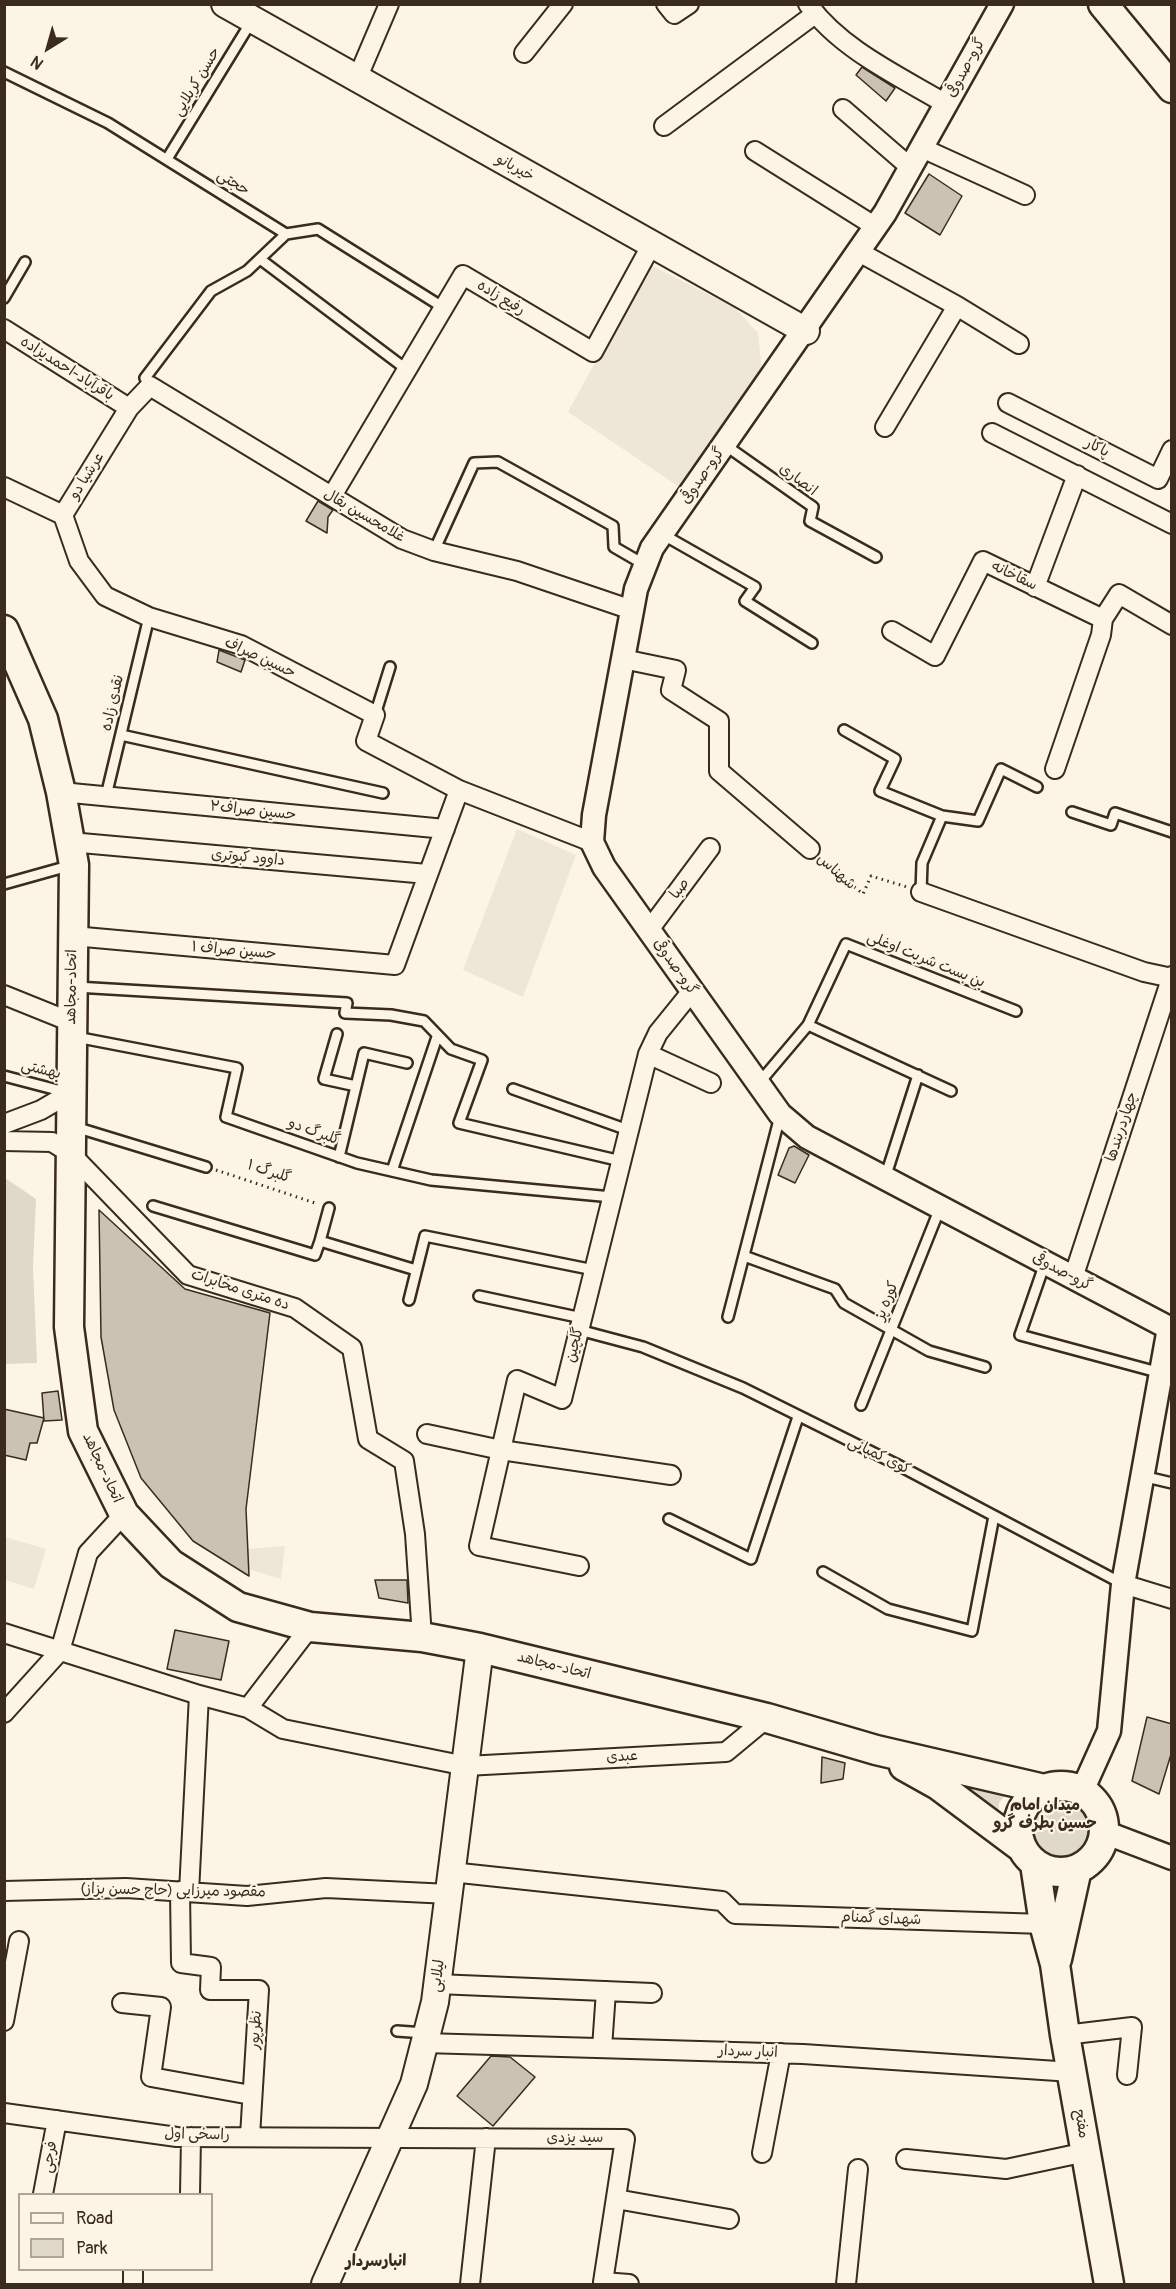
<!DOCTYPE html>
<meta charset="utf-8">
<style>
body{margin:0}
#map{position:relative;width:1176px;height:2289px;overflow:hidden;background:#fcf5e5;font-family:Pangolin,sans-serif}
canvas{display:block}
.frame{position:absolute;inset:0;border:6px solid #3b2a1e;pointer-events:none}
.legend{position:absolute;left:18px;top:2193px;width:195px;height:78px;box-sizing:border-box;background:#fcf5e5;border:2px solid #afa495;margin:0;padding:8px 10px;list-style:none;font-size:18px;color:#3b2a1e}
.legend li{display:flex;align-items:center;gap:12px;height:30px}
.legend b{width:30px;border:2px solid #afa495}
.north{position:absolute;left:18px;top:18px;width:60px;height:60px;-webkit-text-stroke:4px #fcf5e5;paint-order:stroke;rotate:217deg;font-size:16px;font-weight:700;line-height:24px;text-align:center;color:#3b2a1e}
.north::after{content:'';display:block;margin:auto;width:21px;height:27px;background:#3b2a1e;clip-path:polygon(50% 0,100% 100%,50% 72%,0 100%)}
</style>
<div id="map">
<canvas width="1176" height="2289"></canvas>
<div class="frame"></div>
<ul class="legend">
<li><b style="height:8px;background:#fcf5e5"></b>Road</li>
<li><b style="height:16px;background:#e0d8c8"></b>Park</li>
</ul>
<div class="north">N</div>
</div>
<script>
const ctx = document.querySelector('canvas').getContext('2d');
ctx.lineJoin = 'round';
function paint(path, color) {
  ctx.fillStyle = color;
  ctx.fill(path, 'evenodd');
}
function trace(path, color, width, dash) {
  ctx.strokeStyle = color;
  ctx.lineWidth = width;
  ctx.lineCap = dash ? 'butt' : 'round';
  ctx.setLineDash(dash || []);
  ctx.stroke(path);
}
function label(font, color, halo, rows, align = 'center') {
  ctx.font = font + ' Pangolin,"Playpen Sans Arabic",sans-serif';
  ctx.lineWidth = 4.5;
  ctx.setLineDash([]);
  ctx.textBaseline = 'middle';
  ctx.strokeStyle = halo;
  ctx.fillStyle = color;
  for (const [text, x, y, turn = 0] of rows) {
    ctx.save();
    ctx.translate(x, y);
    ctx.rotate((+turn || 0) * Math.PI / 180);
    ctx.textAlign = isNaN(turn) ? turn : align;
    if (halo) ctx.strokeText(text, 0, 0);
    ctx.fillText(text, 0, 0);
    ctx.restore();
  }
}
paint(new Path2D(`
 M 649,264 L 735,308 L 758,333 L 762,371 L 690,494 L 568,412 Z
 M 517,829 L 576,855 L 523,997 L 463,970 Z
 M 5,1537 L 46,1549 L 34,1589 L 5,1580 Z
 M 285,1546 L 281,1579 L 248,1569 L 248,1549 Z`), '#eee6d6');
paint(new Path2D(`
 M 5,1178 L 36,1199 L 33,1267 L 37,1363 L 5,1364 Z
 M 943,1771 L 1012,1784 L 999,1803 L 998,1816 Z
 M1028 1828a31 31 0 1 1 62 0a31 31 0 1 1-62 0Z`), '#e0d8c8');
const building = new Path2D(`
 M 862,67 L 895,88 L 886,101 L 856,75 Z
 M 929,174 L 962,196 L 940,235 L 905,213 Z
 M 318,501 L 333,510 L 328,517 L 327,533 L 306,521 Z
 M 219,650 L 245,660 L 241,672 L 217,662 Z
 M 794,1146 L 809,1155 L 795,1183 L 778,1175 L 789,1148 Z
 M 99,1210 L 185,1289 L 270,1313 L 246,1509 L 249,1576 L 193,1541 L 141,1478 L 114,1410 L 101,1337 Z
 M 58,1391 L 62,1420 L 44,1421 L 42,1393 Z
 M 4,1409 L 44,1418 L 37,1443 L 30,1443 L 26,1460 L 4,1455 Z
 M 375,1580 L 407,1580 L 408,1603 L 379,1598 Z
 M 175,1630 L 229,1641 L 221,1680 L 167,1669 Z
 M 1147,1717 L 1172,1724 L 1172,1751 L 1159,1794 L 1132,1781 Z
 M 822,1757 L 845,1763 L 843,1779 L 821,1783 Z
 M 491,2056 L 510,2057 L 535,2077 L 493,2126 L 457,2096 Z`);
paint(building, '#ccc2b3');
trace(building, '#3b2a1e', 1.5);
const service = new Path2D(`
 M 4,72 L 108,123 L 286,234 L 318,229 L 444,308
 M 167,159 L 251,22
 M 260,259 L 406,369
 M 4,298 L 25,262
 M 150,386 L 145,378 L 211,291 L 247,271 L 286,234
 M 725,445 L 813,507 L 810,521 L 876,557
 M 662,534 L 755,587 L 745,601 L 812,643
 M 434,551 L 474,463 L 498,462 L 613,526 L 614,547 L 645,565
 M 375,715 L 390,667
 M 844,730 L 895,759 L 880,791 L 942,816 L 922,863 L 921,892
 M 121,735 L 383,793
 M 106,796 L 149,617
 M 1072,812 L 1111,825 L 1115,813 L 1172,832
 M 942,816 L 978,821 L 1001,769 L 1037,787
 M 4,884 L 72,865
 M 76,987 L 347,1003 L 345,1013 L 391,1015 L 424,1021 L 451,1049 L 482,1060 L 459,1123 L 621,1161
 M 808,1025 L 951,1091
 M 337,1034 L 324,1079 L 356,1086
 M 76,1037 L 237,1068 L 226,1117 L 357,1163 L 431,1180 L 612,1197
 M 4,1076 L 69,1093
 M 759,1083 L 808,1025 L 846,944 L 1016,1011
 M 513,1089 L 628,1130
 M 75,1127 L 206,1167
 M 339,1157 L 364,1053 L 407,1063
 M 392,1171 L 437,1037
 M 885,1178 L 918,1075
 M 153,1206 L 315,1255 L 320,1241
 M 329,1208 L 320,1241 L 416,1270
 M 744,1256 L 835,1289 L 844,1303 L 929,1351 L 985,1367
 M 1045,1263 L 1020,1335 L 1161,1373
 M 479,1296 L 582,1318
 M 409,1300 L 425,1236 L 594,1270
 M 728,1317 L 780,1116
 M 579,1330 L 643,1347 L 743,1388 L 896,1464 L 1123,1584
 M 861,1405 L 940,1208
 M 1142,1476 L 1172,1483
 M 669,1519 L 751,1559 L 798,1417
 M 823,1572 L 888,1609 L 972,1631 L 994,1516
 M 397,2031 L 425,2033`);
const minor = new Path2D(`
 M 666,4 L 674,14 L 689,4
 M 808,4 C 840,49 899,76 946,104
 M 524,53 L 563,4
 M 357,79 L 389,4
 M 843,109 L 911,168
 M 664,126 L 815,14
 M 922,148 L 1025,195
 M 755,151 L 876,227
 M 859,252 L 957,306 L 1019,344
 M 4,329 L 129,408
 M 1008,403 L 1158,479 L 1172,450
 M 885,427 L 957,306
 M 992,433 L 1172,524
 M 4,487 L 63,515 L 129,408 L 150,386 L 402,539 L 434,551 L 517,571 L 632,610
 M 332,496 L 463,275 L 593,352 L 652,244
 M 63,515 L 79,561 L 105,596 L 149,617 L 241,645 L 375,715 L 366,741 L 459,790
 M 1035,587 L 1077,475
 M 892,631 L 935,656 L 983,561 L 1103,619 L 1119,594 L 1172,625
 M 623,659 L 676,670 L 671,690 L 719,721 L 719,771 L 810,849
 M 1055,769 L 1101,635 L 1103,619
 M 61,792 L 445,829
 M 70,842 L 427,874
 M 921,892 L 1144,972 L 1172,978
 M 649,930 L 710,848
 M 73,936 L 395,965 L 459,790 L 592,842
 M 4,995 L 71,1022
 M 648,1054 L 711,1083
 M 4,1124 L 41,1110 L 70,1093
 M 4,1141 L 52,1142 L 70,1153 L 188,1275 L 295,1308 L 352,1348 L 368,1439 L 404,1461 L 415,1534 L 422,1637
 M 1073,1278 L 1172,976
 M 427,1434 L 501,1450 L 671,1475
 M 579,1566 L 479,1546 L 517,1380 L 562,1399 L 648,1054 L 658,1033 L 692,991
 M 1123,1584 L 1172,1599
 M 4,1633 L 199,1695 L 248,1708 L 310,1627
 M 248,1708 L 283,1729 L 466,1766 L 726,1752 L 767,1718
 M 4,1713 L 60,1651 L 88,1553 L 124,1514
 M 451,1872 L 722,1901 L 735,1914 L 1044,1924
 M 4,1891 L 126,1888 L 247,1896 L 326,1888 L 449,1894
 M 180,1891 L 181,1963 L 211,1967 L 210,1990 L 259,1990 L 250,2136
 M 189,1892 L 199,1695
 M 437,1984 L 652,1993
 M 122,2003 L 161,2007 L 151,2077 L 251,2095
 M 4,2021 L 19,1941
 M 1065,2035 L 1132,2027 L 1127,2075
 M 424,2043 L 803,2054 L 1072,2072
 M 602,2048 L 606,1991
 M 4,2113 L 177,2137 L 625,2139 L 603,2282 L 629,2284
 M 762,2153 L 781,2053
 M 906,2159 L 1006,2169 L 1086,2152
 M 43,2194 L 57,2120
 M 190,2194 L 191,2137
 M 616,2199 L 729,2219
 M 133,2270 L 133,2284
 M 470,2284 L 486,2138
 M 846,2284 L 858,2169`);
const tertiary = new Path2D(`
 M 1002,4 L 885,213 L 652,548 L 636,589 L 594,815 L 592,842 L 604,867 L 780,1114 L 807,1137 L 1169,1328 L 1123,1584 L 1109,1731 L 1082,1791
 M 1104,1832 L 1172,1858`);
const secondary = new Path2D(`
 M 225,4 L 806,331
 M 325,2284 L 414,2084 L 435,2002 L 480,1648`);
const primary = new Path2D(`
 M 1103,4 L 1172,88
 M 4,630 L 43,719 L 61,792 L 74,865 L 69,1327 L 83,1431 L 124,1514 L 171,1564 L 238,1607 L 310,1627 L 422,1637 L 480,1648 L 767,1718 L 876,1750 L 1044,1789
 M 904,1766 L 938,1785 L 1021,1847
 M1018 1829a43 43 0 1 1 86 0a43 43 0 1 1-86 0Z
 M 1035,1864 L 1044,1924 L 1055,1964 L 1065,2035 L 1109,2284
 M 1057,1959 L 1077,1869`);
trace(service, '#3b2a1e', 14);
trace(minor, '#3b2a1e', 22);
trace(tertiary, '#3b2a1e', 27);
trace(secondary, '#3b2a1e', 30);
trace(primary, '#3b2a1e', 33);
trace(new Path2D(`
 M 822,860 L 863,894 L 871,876 L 907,887
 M 216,1170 L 318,1204`), '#3b2a1e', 3, [1.5, 4.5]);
trace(service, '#fcf5e5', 9);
trace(minor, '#fcf5e5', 18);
trace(tertiary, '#fcf5e5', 22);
trace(secondary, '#fcf5e5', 26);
trace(primary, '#fcf5e5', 28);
label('15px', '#3b2a1e', '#fcf5e5', [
 ["گرو-صدوقی",966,68,-61],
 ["حسن کربلایی",197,82,-59],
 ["خیربانو",515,168,29],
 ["حجتی",233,183,32],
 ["رفیع زاده",501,298,31],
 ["باقرآباد-احمدیزاده",67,369,32],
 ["پاکار",1097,448,27],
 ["عرشیا دو",87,476,-58],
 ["گرو-صدوقی",703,476,-55],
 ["انصاری",798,480,37],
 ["غلامحسین بقال",364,516,30],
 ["سقاخانه",1014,576,26],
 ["حسین صراف",260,658,25],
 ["نقدی زاده",113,703,-77],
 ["حسین صراف۲",253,811,6],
 ["داوود کبوتری",248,858,5],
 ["شهناس",836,872,41],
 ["صبا",680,889,-53],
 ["حسین صراف ۱",234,951,5],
 ["بن بست شربت اوغلی",926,960,22],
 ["گرو-صدوقی",675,967,55],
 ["اتحاد-مجاهد",72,987,-89],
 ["بهشتی",41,1070,14],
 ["چهاردربندها",1122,1127,-72],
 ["گلبرگ دو",314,1132,20],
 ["گلبرگ ۱",269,1172,18],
 ["گرو-صدوقی",1062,1272,28],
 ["ده متری مخابرات",240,1290,18],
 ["کوره پز",887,1301,-68],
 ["گلچین",575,1345,-76],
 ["کوی کمپانی",879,1456,26],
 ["اتحاد-مجاهد",102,1468,65],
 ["اتحاد-مجاهد",554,1666,14],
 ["عبدی",622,1757,-3],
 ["مقصود میرزایی (حاج حسن بزاز)",173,1891,1],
 ["شهدای گمنام",881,1919,2],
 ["لیلابی",438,1976,-83],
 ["نظرپور",256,2030,-86],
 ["انبار سردار",748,2052,2],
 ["مفتح",1081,2124,80],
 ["راسخی اول",197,2135,1],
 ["سید یزدی",575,2138],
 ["فرجی",50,2157,-80]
]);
label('bold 16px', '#3b2a1e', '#fcf5e5', [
 ["میدان امام",1045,1806],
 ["حسین بطرف گرو",1045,1824],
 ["انبارسردار",376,2262]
]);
</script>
